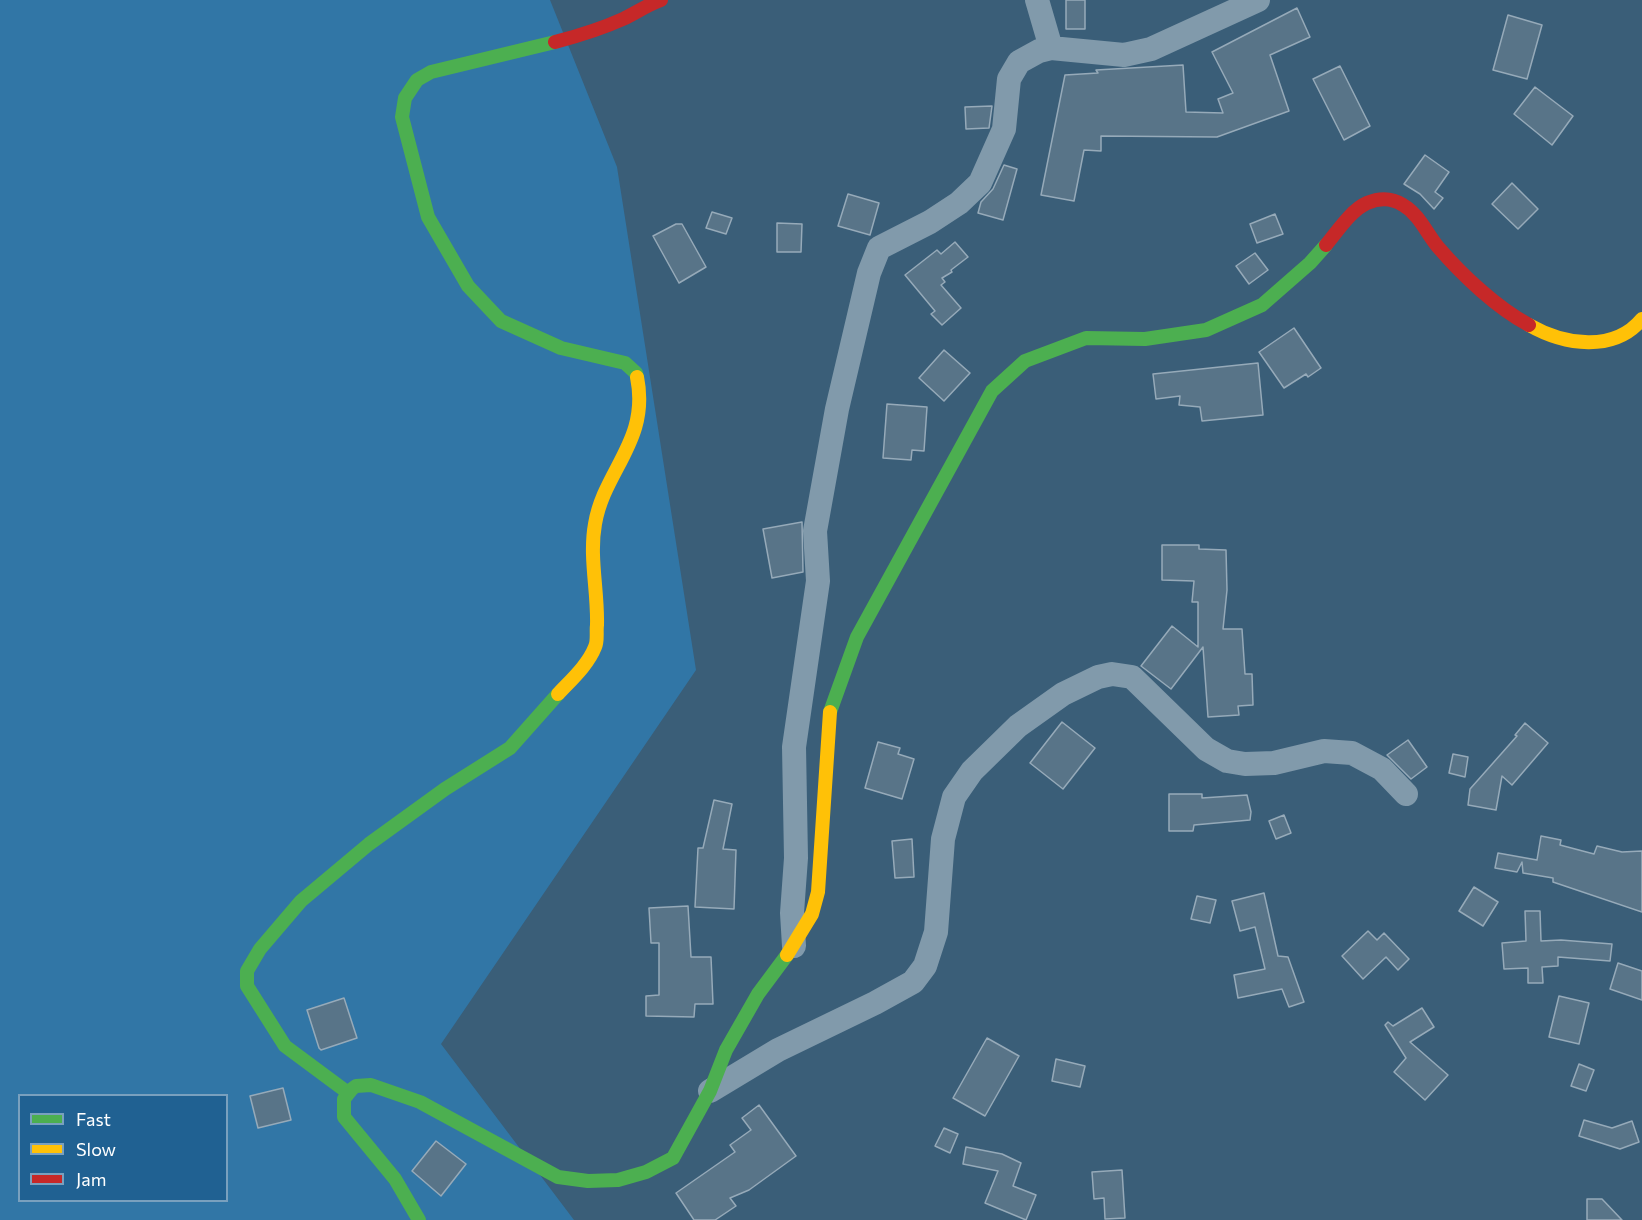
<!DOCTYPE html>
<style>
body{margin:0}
#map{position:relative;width:1642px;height:1220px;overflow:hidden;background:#3a5e78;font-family:Commissioner,sans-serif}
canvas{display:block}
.legend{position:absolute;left:18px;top:1094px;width:210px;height:108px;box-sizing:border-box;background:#206192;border:2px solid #79a0be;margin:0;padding:8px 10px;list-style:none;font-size:18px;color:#fff}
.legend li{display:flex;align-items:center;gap:12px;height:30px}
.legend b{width:30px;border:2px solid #79a0be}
</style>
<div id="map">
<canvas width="1642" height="1220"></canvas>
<ul class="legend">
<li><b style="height:8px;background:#4caf50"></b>Fast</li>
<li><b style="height:8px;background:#ffc107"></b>Slow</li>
<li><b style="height:8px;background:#c62828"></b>Jam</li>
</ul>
</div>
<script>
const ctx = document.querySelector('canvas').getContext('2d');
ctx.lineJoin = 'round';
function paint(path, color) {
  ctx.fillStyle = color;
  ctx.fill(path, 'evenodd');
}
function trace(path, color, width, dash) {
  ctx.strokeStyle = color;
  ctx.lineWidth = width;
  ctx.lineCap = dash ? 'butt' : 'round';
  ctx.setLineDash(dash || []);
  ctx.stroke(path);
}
paint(new Path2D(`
 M 0,0 L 550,0 L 617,167 L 696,670 L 441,1044 L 574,1220 L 0,1220 ZM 20,1096 L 226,1096 L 226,1200 L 20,1200 Z`), '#3176a6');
const building = new Path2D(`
 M 1066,0 L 1085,0 L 1085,29 L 1066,29 Z
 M 1297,8 L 1310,37 L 1270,55 L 1289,111 L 1217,137 L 1101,136 L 1101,151 L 1084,150 L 1074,201 L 1041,195 L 1065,75 L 1098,73 L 1096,70 L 1183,65 L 1186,112 L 1223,113 L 1218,99 L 1233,93 L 1212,52 Z
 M 1508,15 L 1542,25 L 1527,79 L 1493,70 Z
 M 1340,66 L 1370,126 L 1344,140 L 1313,79 Z
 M 1535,87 L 1573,116 L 1552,145 L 1514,114 Z
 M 992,106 L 989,128 L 966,129 L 965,107 Z
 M 1425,155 L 1449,172 L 1435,192 L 1443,198 L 1434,209 L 1420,194 L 1404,184 Z
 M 1004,165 L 1017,169 L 1003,220 L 978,213 L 981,202 L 993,189 Z
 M 1512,183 L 1538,209 L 1518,229 L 1492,204 Z
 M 848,194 L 879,203 L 870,235 L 838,226 Z
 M 712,212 L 732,218 L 726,234 L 706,228 Z
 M 1275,214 L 1283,234 L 1257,243 L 1250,224 Z
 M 777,223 L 802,224 L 801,252 L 777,252 Z
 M 676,224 L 682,224 L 706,267 L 679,283 L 653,236 Z
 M 955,242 L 968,257 L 951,270 L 952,272 L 942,278 L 945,282 L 941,285 L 961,308 L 942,325 L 931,314 L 935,311 L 905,275 L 937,250 L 941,254 Z
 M 1255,253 L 1268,270 L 1249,284 L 1236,266 Z
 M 1294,328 L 1321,368 L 1308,377 L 1306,374 L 1284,388 L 1259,352 Z
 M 944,350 L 970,373 L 944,401 L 919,378 Z
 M 1258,363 L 1263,415 L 1202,421 L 1200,407 L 1179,405 L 1180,396 L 1156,399 L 1153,374 Z
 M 887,404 L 927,407 L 924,451 L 912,450 L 911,460 L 883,458 Z
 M 802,522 L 803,572 L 772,578 L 763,529 Z
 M 1162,545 L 1199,545 L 1199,549 L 1226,550 L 1227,590 L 1223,629 L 1242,629 L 1245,674 L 1252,674 L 1253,705 L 1238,706 L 1239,715 L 1208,717 L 1203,647 L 1171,689 L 1141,666 L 1172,626 L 1198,647 L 1198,602 L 1192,602 L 1194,581 L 1162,580 Z
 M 1062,722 L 1095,748 L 1063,789 L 1030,763 Z
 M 1525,723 L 1548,743 L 1512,785 L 1502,776 L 1496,810 L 1468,805 L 1470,789 L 1517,736 L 1515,735 Z
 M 1408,740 L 1427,767 L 1411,779 L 1387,755 Z
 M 878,742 L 900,748 L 898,754 L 914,759 L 902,799 L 865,788 Z
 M 1453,754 L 1468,757 L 1465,777 L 1449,773 Z
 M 1169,794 L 1202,794 L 1202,798 L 1247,795 L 1251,812 L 1250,820 L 1194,825 L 1193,831 L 1169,831 Z
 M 714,800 L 732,804 L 723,849 L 736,850 L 734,909 L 695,907 L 698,848 L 703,848 Z
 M 1284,815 L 1291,833 L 1276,839 L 1269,821 Z
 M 1541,836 L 1561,840 L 1560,845 L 1594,854 L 1597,846 L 1622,852 L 1642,851 L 1642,912 L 1553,882 L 1553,878 L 1523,873 L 1522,862 L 1517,872 L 1495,868 L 1498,853 L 1537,860 Z
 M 912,839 L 914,877 L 895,878 L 892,841 Z
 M 1474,887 L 1498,902 L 1483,926 L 1459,911 Z
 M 1264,893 L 1278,956 L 1288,957 L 1304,1002 L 1289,1007 L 1282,989 L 1238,998 L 1234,975 L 1265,969 L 1255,927 L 1240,931 L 1232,901 Z
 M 1197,896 L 1216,900 L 1210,923 L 1191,919 Z
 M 688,906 L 691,957 L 711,957 L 713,1004 L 695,1004 L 694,1017 L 646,1016 L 646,996 L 659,995 L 659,943 L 651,943 L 649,908 Z
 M 1525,911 L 1540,911 L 1541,941 L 1561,940 L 1612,944 L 1610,961 L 1558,957 L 1558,966 L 1542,967 L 1543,983 L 1528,983 L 1528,968 L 1504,969 L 1502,943 L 1526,941 Z
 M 1368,931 L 1377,940 L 1384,933 L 1409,959 L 1398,970 L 1386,957 L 1363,979 L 1342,956 Z
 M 1618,963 L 1642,971 L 1642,1000 L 1610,989 Z
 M 1559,996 L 1589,1003 L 1579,1044 L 1549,1037 Z
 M 344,998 L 357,1038 L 321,1050 L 319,1048 L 307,1010 Z
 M 1422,1008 L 1434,1027 L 1410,1042 L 1448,1075 L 1425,1100 L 1394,1072 L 1406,1058 L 1385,1025 L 1388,1022 L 1393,1026 Z
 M 987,1038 L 1019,1056 L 985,1116 L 953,1098 Z
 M 1056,1059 L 1085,1066 L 1080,1087 L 1052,1081 Z
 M 1579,1064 L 1594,1070 L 1586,1091 L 1571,1086 Z
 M 283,1088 L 291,1120 L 258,1128 L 250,1096 Z
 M 759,1105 L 796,1156 L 749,1190 L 730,1198 L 736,1206 L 715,1220 L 694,1220 L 676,1193 L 735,1152 L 730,1145 L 751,1130 L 742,1118 Z
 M 1584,1120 L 1612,1128 L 1632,1121 L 1639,1142 L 1620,1149 L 1579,1136 Z
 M 944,1128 L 958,1134 L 950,1153 L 935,1146 Z
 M 436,1141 L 466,1164 L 441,1196 L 412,1171 Z
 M 966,1147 L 1002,1154 L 1021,1163 L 1013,1186 L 1036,1195 L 1026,1220 L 985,1203 L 998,1171 L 963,1164 Z
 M 1122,1170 L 1125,1218 L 1105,1219 L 1104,1198 L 1094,1199 L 1092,1172 Z
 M 1587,1199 L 1602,1199 L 1622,1220 L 1587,1220 Z`);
paint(building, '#587488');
trace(building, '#96aab9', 1.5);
trace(new Path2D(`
 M 1037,0 L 1051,48
 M 794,946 L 792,913 L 796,858 L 794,747 L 818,581 L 815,531 L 837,409 L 869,273 L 879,248 L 930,222 L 959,203 L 980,183 L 1004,129 L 1009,79 L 1019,62 L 1039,51 L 1051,48 L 1124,55 L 1151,49 L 1258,0
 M 710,1091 L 778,1050 L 875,1003 L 913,982 L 925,966 L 936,932 L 943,839 L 954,797 L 972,771 L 1018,726 L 1063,694 L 1098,677 L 1112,674 L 1132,677 L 1206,749 L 1227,761 L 1245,764 L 1274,763 L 1324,751 L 1352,753 L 1382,769 L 1406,794`), '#819aab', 24);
trace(new Path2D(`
 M 555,42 L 431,72 L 417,80 L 405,98 L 402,117 L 428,217 L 468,286 L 501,321 L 561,348 L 625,363 L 636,373 L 637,377
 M 830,712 L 857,637 L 992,391 L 1025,361 L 1086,338 L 1145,339 L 1206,330 L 1262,305 L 1310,263 L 1326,245
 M 347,1092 L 285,1046 L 247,986 L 247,971 L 260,949 L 301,901 L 369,844 L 445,789 L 510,748 L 558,694
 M 419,1220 L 395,1179 L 344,1117 L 344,1099 L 352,1089 L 356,1086 L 371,1085 L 420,1102 L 558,1177 L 588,1181 L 618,1180 L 646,1172 L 673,1158 L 710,1091 L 726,1050 L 758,994 L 787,955`), '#4caf50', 14);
trace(new Path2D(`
 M 1529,325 C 1564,345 1614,353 1642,319
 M 558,694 C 571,680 588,665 595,647 C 598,641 596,631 597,625 C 598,591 589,557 595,524 C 604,470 650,441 637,377
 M 787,955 L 812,914 L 818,892 L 830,712`), '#ffc107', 14);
trace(new Path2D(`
 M 555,42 C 578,36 601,29 623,19 C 636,13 647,5 661,0
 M 1326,245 C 1337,232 1351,210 1367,203 C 1379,198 1392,198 1403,205 C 1419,214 1427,234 1438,247 C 1462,275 1497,308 1529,325`), '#c62828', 14);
</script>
